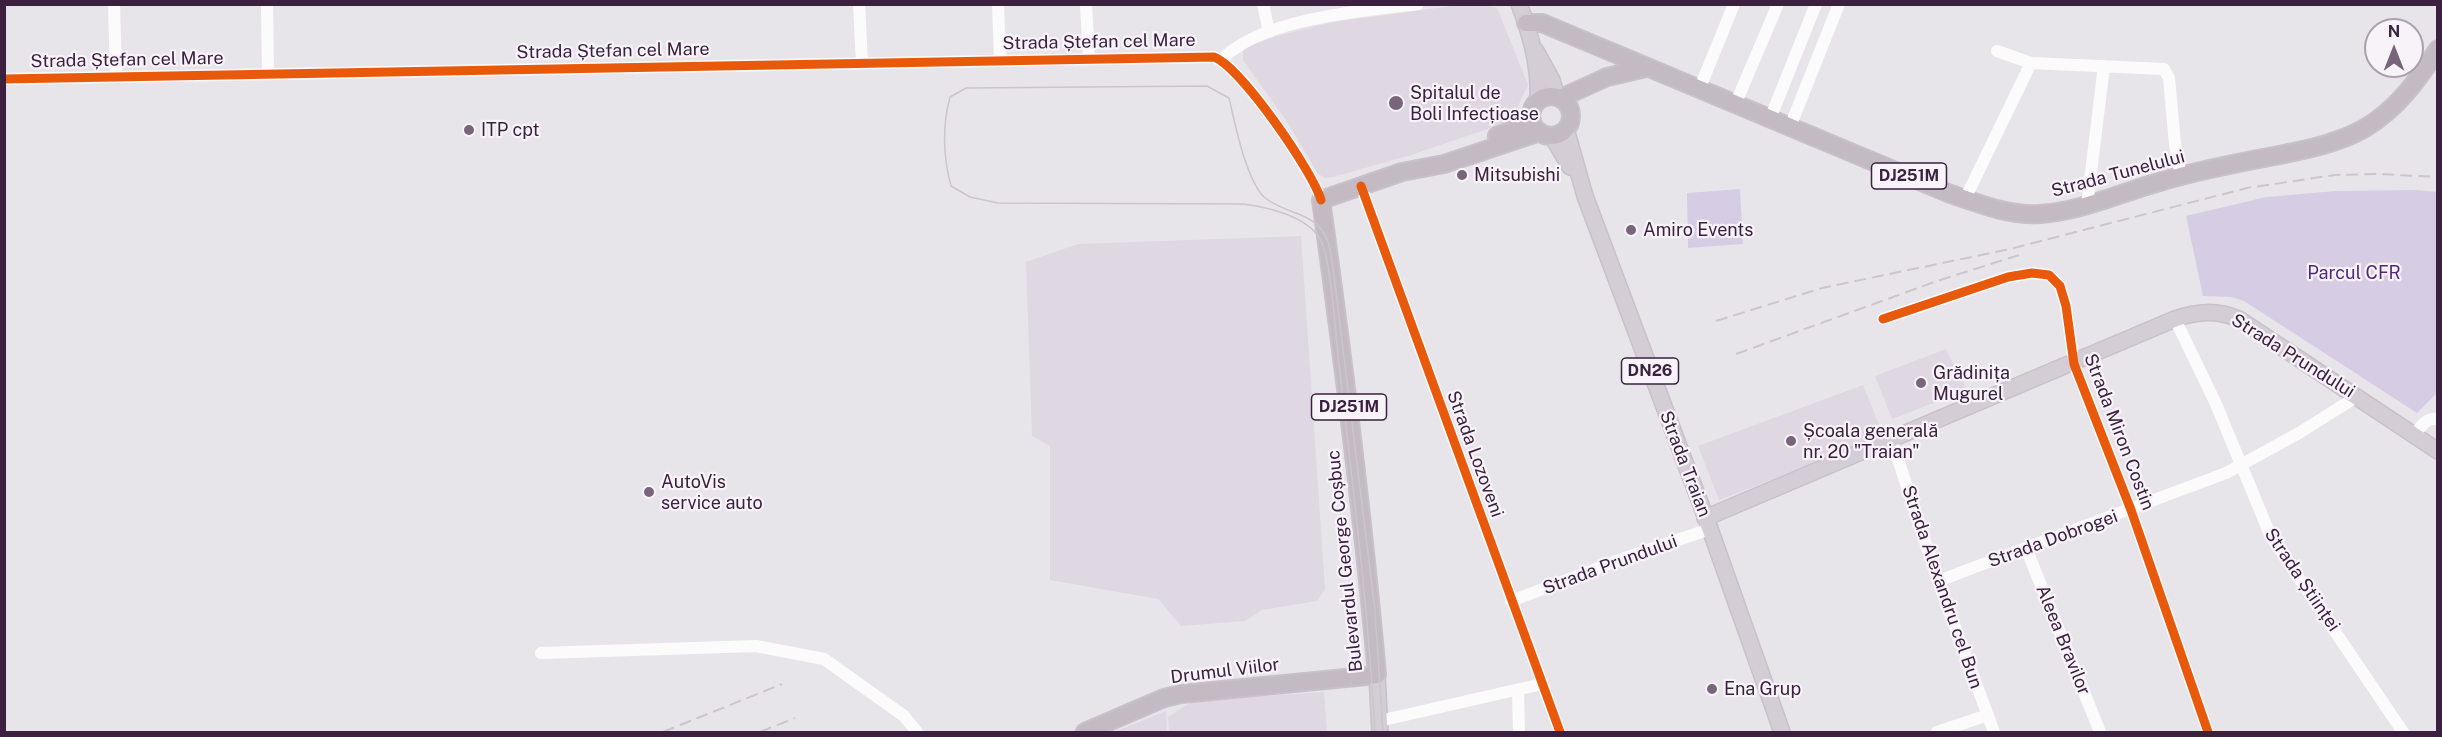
<!DOCTYPE html>
<meta charset="utf-8">
<style>
body{margin:0}
#map{position:relative;width:2442px;height:737px;overflow:hidden;background:#e8e5ea;font-family:"Public Sans",sans-serif}
canvas{display:block}
.frame{position:absolute;inset:0;border:6px solid #3b2040;pointer-events:none}
.north{position:absolute;left:2364px;top:18px;width:60px;height:60px;box-sizing:border-box;background:#f7f3f9;border:2px solid #ac9faf;border-radius:50%;rotate:0deg;font-size:16px;font-weight:700;line-height:24px;text-align:center;color:#3b2040}
.north::after{content:'';display:block;margin:auto;width:21px;height:27px;background:#78657c;clip-path:polygon(50% 0,100% 100%,50% 72%,0 100%)}
</style>
<div id="map">
<canvas width="2442" height="737"></canvas>
<div class="frame"></div>
<div class="north">N</div>
</div>
<script>
const ctx = document.querySelector('canvas').getContext('2d');
ctx.lineJoin = 'round';
function paint(path, color) {
  ctx.fillStyle = color;
  ctx.fill(path, 'evenodd');
}
function trace(path, color, width, dash) {
  ctx.strokeStyle = color;
  ctx.lineWidth = width;
  ctx.lineCap = dash ? 'butt' : 'round';
  ctx.setLineDash(dash || []);
  ctx.stroke(path);
}
function label(font, color, halo, rows, align = 'center') {
  ctx.font = font + ' "Public Sans",sans-serif';
  ctx.lineWidth = 4.5;
  ctx.setLineDash([]);
  ctx.textBaseline = 'middle';
  ctx.strokeStyle = halo;
  ctx.fillStyle = color;
  for (const [text, x, y, turn = 0] of rows) {
    ctx.save();
    ctx.translate(x, y);
    ctx.rotate((+turn || 0) * Math.PI / 180);
    ctx.textAlign = isNaN(turn) ? turn : align;
    if (halo) ctx.strokeText(text, 0, 0);
    ctx.fillText(text, 0, 0);
    ctx.restore();
  }
}
paint(new Path2D(`
 M 1459,5 L 1487,5 L 1497,8 L 1528,85 L 1511,121 L 1411,155 L 1333,177 L 1326,178 L 1318,174 L 1288,123 L 1243,60 L 1243,48 L 1277,36 L 1333,22 Z
 M 1301,236 L 1325,589 L 1317,601 L 1262,610 L 1245,621 L 1181,626 L 1158,599 L 1050,580 L 1050,446 L 1032,436 L 1026,262 L 1078,244 Z
 M 1946,349 L 1967,390 L 1892,419 L 1875,376 Z
 M 1863,385 L 1884,437 L 1719,500 L 1698,446 Z
 M 1324,692 L 1327,732 L 1169,732 L 1168,717 L 1193,701 Z
 M 1166,711 L 1167,732 L 1114,732 Z`), '#dfd7e2');
paint(new Path2D(`
 M 1740,189 L 1743,244 L 1688,248 L 1687,193 Z
 M 2417,190 L 2438,192 L 2437,393 L 2417,413 L 2244,301 L 2231,297 L 2203,296 L 2186,216 L 2266,197 L 2336,191 Z`), '#d6cde4');
const major = new Path2D(`
 M 1519,4 C 1531,35 1540,68 1538,101
 M 1536,51 L 1552,80 L 1557,97
 M 1566,129 L 1585,196 L 1710,529 L 1782,732
 M 1552,136 L 1570,167
 M 1705,518 L 2175,319 C 2198,311 2217,310 2239,319 L 2438,451
 M 1377,675 L 1380,732`);
const highway = new Path2D(`
 M 1526,23 L 1542,23 L 1948,193 C 1977,203 2009,216 2040,214 C 2083,211 2122,192 2163,181 C 2199,170 2237,163 2274,156 C 2304,150 2337,144 2365,128 C 2397,109 2418,80 2438,49
 M1531 116a20 20 0 1 1 40 0a20 20 0 1 1-40 0Z
 M 1561,98 L 1607,77 L 1646,68
 M 1497,136 L 1516,129 L 1532,120
 M 1085,732 L 1164,698 L 1181,694 L 1377,675 C 1363,516 1343,358 1321,200 L 1402,172 L 1444,164 L 1540,132`);
trace(major, '#c8c0ca', 18);
trace(highway, '#c8c0ca', 20);
trace(new Path2D(`
 M 114,4 L 116,76
 M 267,4 L 268,74
 M 859,4 L 862,63
 M 998,4 L 1000,61
 M 1086,4 L 1089,59
 M 1263,4 L 1269,32
 M 1997,51 L 2031,63 L 2164,69 L 2169,78 L 2175,144 L 2181,176
 M 1221,60 C 1262,18 1361,11 1418,4
 M 4,79 L 1214,57 C 1241,67 1313,172 1321,200
 M 1699,90 L 1734,4
 M 1735,105 L 1778,4
 M 1770,119 L 1816,4
 M 1790,127 L 1839,4
 M 1361,186 L 1560,732
 M 1965,199 L 2031,63
 M 2087,205 L 2104,66
 M 1883,319 L 2008,277 L 2032,273 L 2049,275 L 2060,286 L 2066,306 L 2074,364 L 2131,510 L 2208,732
 M 2175,319 L 2216,404 L 2271,537 L 2403,732
 M 2415,434 C 2421,426 2427,417 2438,419
 M 1892,441 L 1938,581 L 1994,732
 M 2026,548 L 2100,732
 M 1938,581 L 2226,473 L 2299,433 L 2358,396
 M 1511,601 L 1622,559 L 1710,529
 M 541,653 L 756,646 L 824,659 L 904,716 L 917,732
 M 1518,690 L 1519,732
 M 1379,721 L 1542,684
 M 1937,732 L 1988,715`), '#fcfbfc', 12);
trace(major, '#d5cdd6', 15);
trace(highway, '#c3bac3', 16);
trace(new Path2D(`
 M 1375,732 C 1368,606 1352,481 1338,355 C 1335,330 1331,257 1320,239 C 1307,216 1267,207 1243,204 L 998,203 L 970,197 L 951,186 C 943,156 942,127 950,97 L 966,88 L 1207,86 L 1229,98 C 1235,124 1246,179 1264,197 C 1272,204 1283,208 1293,212 C 1329,224 1329,241 1334,275 L 1375,611 L 1383,732`), '#cac6cb', 1.5);
trace(new Path2D(`
 M 1716,321 L 1822,288 L 2010,249 L 2247,188 L 2335,175 L 2377,174 L 2438,177
 M 1736,354 L 1937,281 L 2019,255
 M 663,732 L 782,684
 M 760,732 L 795,718`), '#cac6cb', 2, [12, 6]);
trace(new Path2D(`
 M 4,79 L 1214,57 C 1241,67 1313,172 1321,200
 M 1361,186 L 1560,732
 M 1883,319 L 2008,277 L 2032,273 L 2049,275 L 2060,286 L 2066,306 L 2074,364 L 2131,510 L 2208,732`), '#e8590c', 9);
for (const [x, y, r, color] of [
 [1396,103,8,"#78657c"],
 [469,130,6,"#78657c"],
 [1462,175,6,"#78657c"],
 [1631,230,6,"#78657c"],
 [1921,383,6,"#78657c"],
 [1791,441,6,"#78657c"],
 [649,492,6,"#78657c"],
 [1712,689,6,"#78657c"]
]) {
  const dot = new Path2D();
  dot.arc(x, y, r, 0, 2 * Math.PI);
  ctx.fillStyle = color;
  ctx.fill(dot);
  trace(dot, '#f7f3f9', 2);
}
for (const [x, y, w] of [
 [1909,176,75],
 [1650,371,57],
 [1349,407,75]
]) {
  const box = new Path2D();
  box.roundRect(x - w / 2, y - 13, w, 26, 4.5);
  ctx.fillStyle = '#f7f3f9';
  ctx.fill(box);
  trace(box, '#3b2040', 1.5);
}
label('bold 16px', '#3b2040', null, [
 ["DJ251M",1909,176],
 ["DN26",1650,371],
 ["DJ251M",1349,407]
]);
label('18px', '#3b2040', '#f7f3f9', [
 ["Strada Ștefan cel Mare",1099,42,-1],
 ["Strada Ștefan cel Mare",613,51,-1],
 ["Strada Ștefan cel Mare",127,60,-1],
 ["Strada Tunelului",2118,174,-15],
 ["Strada Prundului",2293,356,32],
 ["Strada Miron Costin",2119,432,69],
 ["Strada Lozoveni",1475,454,70],
 ["Strada Traian",1685,464,69],
 ["Strada Dobrogei",2053,539,-20],
 ["Bulevardul George Coșbuc",1345,561,-96],
 ["Strada Prundului",1610,565,-20],
 ["Strada Științei",2302,580,56],
 ["Strada Alexandru cel Bun",1942,587,71],
 ["Aleea Bravilor",2063,640,68],
 ["Drumul Viilor",1225,671,-7]
]);
label('18px', '#3b2040', '#f7f3f9', [
 ["Spitalul de",1410,93],
 ["Boli Infecțioase",1410,114],
 ["ITP cpt",481,130],
 ["Mitsubishi",1474,175],
 ["Amiro Events",1643,230],
 ["Grădinița",1933,373],
 ["Mugurel",1933,394],
 ["Școala generală",1803,431],
 ["nr. 20 \"Traian\"",1803,452],
 ["AutoVis",661,482],
 ["service auto",661,503],
 ["Ena Grup",1724,689]
], 'left');
label('18px', '#52277a', '#f7f3f9', [
 ["Parcul CFR",2354,273]
]);
</script>
